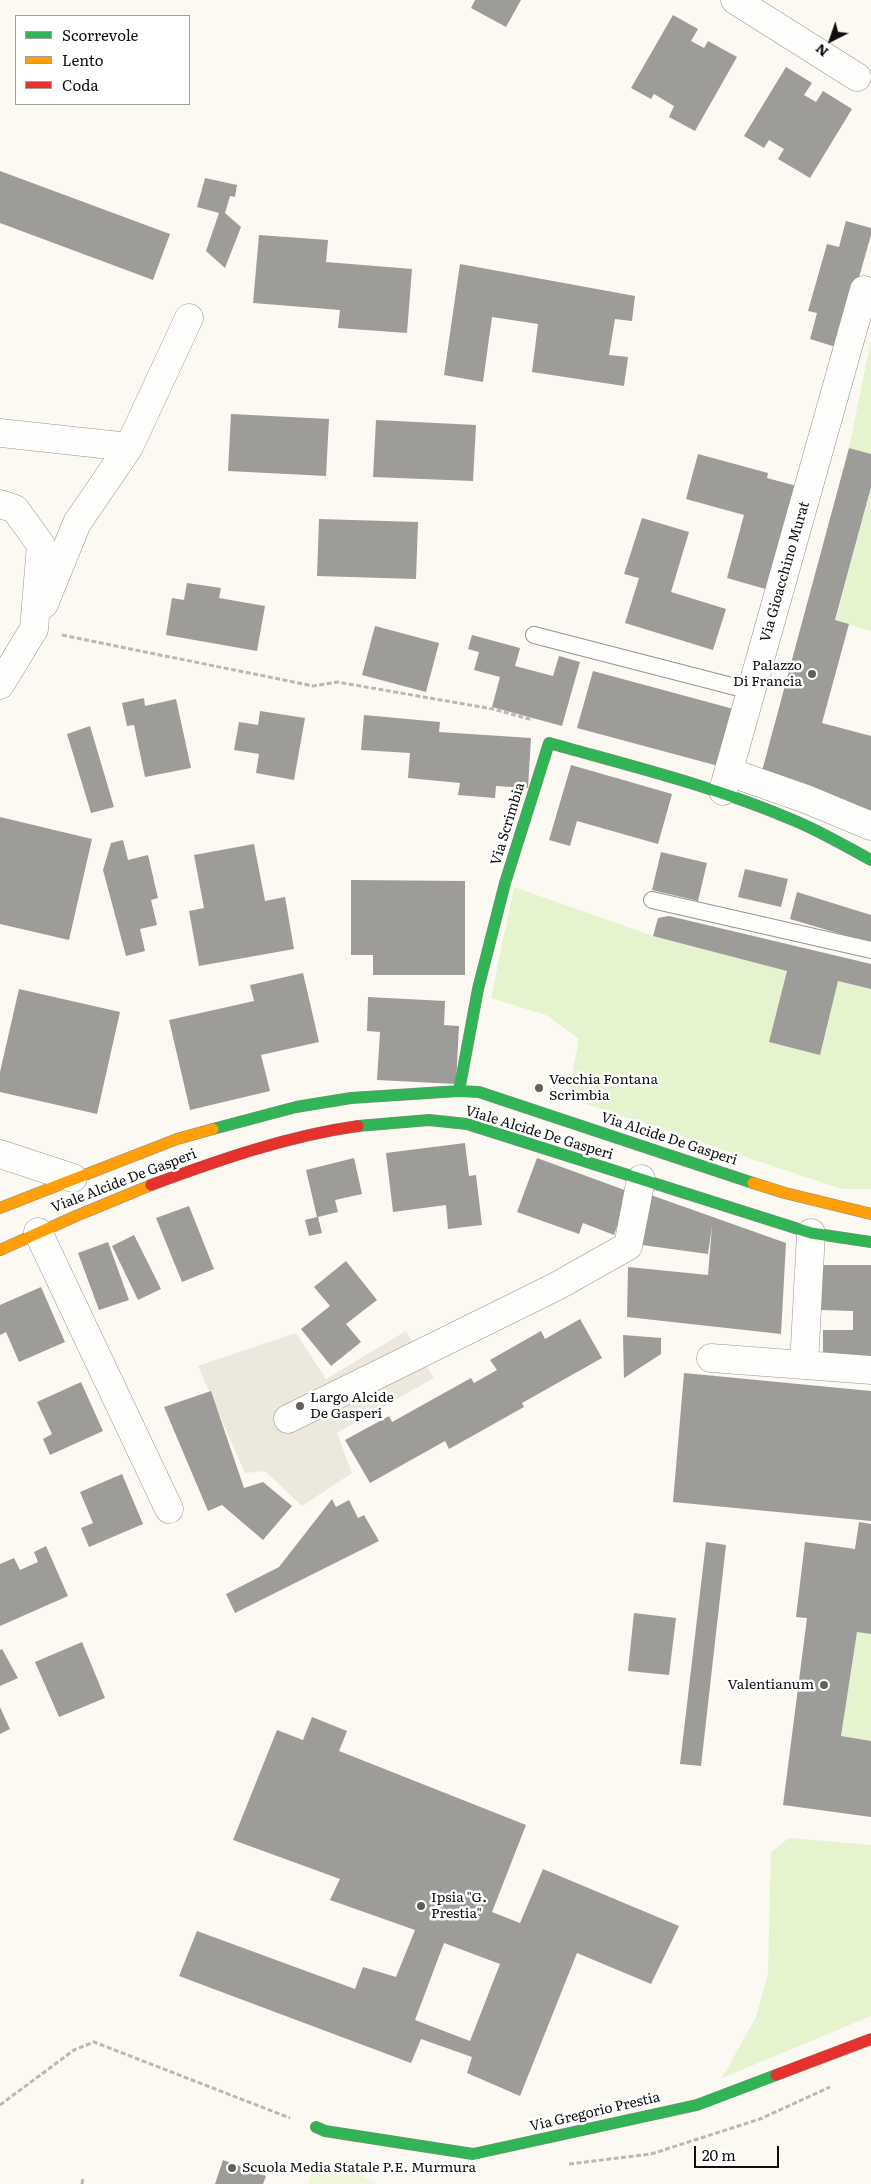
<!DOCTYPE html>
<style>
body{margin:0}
#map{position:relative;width:871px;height:2184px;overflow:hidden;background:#fbf9f2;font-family:Literata,serif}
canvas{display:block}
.legend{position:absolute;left:15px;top:15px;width:175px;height:90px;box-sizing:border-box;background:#fff;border:1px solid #9f9f9f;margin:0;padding:6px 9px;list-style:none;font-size:15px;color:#0e0e0e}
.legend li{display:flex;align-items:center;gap:10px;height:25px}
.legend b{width:25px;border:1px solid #9f9f9f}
.north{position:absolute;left:806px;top:15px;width:50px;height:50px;-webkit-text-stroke:4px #fff;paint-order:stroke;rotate:221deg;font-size:14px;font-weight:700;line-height:20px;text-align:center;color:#0e0e0e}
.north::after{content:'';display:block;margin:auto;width:18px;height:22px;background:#0e0e0e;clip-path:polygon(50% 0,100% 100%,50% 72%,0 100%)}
.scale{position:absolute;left:694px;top:2146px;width:85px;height:22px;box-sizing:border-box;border:2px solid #0e0e0e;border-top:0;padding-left:6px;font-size:15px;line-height:18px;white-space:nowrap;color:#0e0e0e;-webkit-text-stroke:4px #fff;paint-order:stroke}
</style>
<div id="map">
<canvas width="871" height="2184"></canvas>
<ul class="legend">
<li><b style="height:6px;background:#30b455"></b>Scorrevole</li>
<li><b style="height:6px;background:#ff9f0a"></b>Lento</li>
<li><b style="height:6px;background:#e5322d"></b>Coda</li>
</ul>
<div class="north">N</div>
<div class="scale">20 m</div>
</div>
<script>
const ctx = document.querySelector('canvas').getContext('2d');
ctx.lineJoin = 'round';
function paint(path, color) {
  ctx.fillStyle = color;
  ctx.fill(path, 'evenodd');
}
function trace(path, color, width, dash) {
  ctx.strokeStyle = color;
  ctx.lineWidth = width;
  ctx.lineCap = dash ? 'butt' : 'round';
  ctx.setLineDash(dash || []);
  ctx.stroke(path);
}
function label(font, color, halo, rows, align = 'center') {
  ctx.font = font + ' Literata,serif';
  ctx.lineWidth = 5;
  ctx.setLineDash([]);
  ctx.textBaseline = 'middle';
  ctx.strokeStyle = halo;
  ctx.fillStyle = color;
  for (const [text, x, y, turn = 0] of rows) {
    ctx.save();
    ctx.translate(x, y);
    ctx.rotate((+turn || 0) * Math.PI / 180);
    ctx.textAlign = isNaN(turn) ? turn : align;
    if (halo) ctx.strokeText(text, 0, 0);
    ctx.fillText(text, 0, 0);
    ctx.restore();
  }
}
paint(new Path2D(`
 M 871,340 L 871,454 L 849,448 Z
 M 871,487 L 871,631 L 836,620 Z
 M 514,887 L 653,936 L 658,918 L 669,916 L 871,964 L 871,1189 L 842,1189 L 568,1098 L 579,1039 L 546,1015 L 491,998 Z
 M 857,1632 L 871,1634 L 871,1741 L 841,1736 Z
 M 789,1838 L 871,1845 L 871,2016 L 722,2078 L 756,2017 L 768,1974 L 771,1852 Z`), '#e5f3cf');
paint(new Path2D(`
 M 317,2160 L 376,2182 L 375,2184 L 308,2184 Z`), '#eff6da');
paint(new Path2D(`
 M 406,1331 L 434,1378 L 337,1433 L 352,1473 L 302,1506 L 265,1471 L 245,1473 L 198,1366 L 296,1333 L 326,1379 Z`), '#ece8dd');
paint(new Path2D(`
 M 475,0 L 521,0 L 506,27 L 471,8 Z
 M 673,15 L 698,29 L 691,41 L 704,48 L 708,41 L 737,57 L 695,131 L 669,117 L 674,106 L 654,94 L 651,99 L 631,88 Z
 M 786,67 L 812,83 L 804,95 L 816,102 L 823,91 L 852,109 L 810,178 L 778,159 L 784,149 L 769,140 L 764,148 L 744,136 Z
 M 0,171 L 170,234 L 153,280 L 0,223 Z
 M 205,178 L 237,185 L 235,197 L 230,196 L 225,213 L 241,227 L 225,268 L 206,251 L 219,213 L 197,207 Z
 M 846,221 L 871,228 L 871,235 L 839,348 L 810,339 L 817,313 L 808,311 L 827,244 L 839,247 Z
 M 259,235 L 328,240 L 326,262 L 412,269 L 407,333 L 338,328 L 340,310 L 253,303 Z
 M 460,264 L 635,296 L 632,321 L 615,319 L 609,355 L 628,357 L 624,386 L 532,372 L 538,324 L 492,317 L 483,382 L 444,375 Z
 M 231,414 L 329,419 L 326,476 L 228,471 Z
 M 376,420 L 476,425 L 473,481 L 373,477 Z
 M 849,448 L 871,454 L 871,487 L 835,620 L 849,624 L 822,723 L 871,736 L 871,811 L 759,782 Z
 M 698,454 L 768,473 L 767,478 L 804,488 L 776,592 L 727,578 L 744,515 L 686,499 Z
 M 642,518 L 689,532 L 671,592 L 726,609 L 713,650 L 625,623 L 639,578 L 624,574 Z
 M 319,519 L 418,522 L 416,579 L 317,576 Z
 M 187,583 L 221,588 L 219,598 L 265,606 L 257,651 L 166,635 L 172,598 L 184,600 Z
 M 375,626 L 439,643 L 426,692 L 362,675 Z
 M 472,635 L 520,648 L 515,666 L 553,676 L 559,656 L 580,662 L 562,726 L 492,707 L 500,677 L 474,670 L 479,652 L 468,649 Z
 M 593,671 L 741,711 L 726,768 L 577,728 Z
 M 144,698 L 145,706 L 176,699 L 191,768 L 145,777 L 134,725 L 127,726 L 122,703 Z
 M 260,711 L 305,718 L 294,780 L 256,773 L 259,754 L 234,750 L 239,722 L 258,725 Z
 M 364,715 L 440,722 L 439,732 L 531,738 L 528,788 L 496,786 L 495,798 L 458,795 L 460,783 L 408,778 L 410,753 L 361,750 Z
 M 90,726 L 114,807 L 91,813 L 67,734 Z
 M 571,765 L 672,794 L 658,844 L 577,821 L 570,846 L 549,840 Z
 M 0,817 L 92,839 L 69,940 L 0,924 Z
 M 123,840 L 128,860 L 148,855 L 158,898 L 151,900 L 157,925 L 140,929 L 145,951 L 126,956 L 103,870 L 111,843 Z
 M 254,844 L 265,901 L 285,897 L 294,949 L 199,966 L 189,911 L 204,908 L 194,855 Z
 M 661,852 L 707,863 L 698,901 L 652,890 Z
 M 745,869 L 788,879 L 781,907 L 738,897 Z
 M 351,880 L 465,881 L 465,975 L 373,975 L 373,955 L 351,955 Z
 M 797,892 L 871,915 L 871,943 L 790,919 Z
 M 669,916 L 871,964 L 871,989 L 838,981 L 820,1055 L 769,1042 L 787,971 L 653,936 L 658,918 Z
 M 303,973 L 319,1042 L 261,1055 L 270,1091 L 190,1110 L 169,1020 L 254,1001 L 250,985 Z
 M 19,989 L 120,1012 L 97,1114 L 0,1092 L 0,1072 Z
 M 368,997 L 445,1001 L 444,1025 L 459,1026 L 456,1084 L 377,1080 L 380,1032 L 367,1031 Z
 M 465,1143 L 469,1176 L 476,1175 L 482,1225 L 448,1229 L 446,1205 L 393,1212 L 386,1153 Z
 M 354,1158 L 362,1194 L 335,1200 L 338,1212 L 318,1217 L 322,1233 L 309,1236 L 305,1220 L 317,1217 L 306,1170 Z
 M 537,1158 L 630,1192 L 614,1235 L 583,1223 L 579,1234 L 517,1212 Z
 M 648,1194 L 786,1243 L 781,1334 L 627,1317 L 628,1267 L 708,1275 L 712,1226 L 708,1254 L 642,1245 Z
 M 189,1206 L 214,1269 L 182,1282 L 156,1218 Z
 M 134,1235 L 161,1289 L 138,1300 L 112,1246 Z
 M 108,1242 L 129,1300 L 99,1310 L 78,1253 Z
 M 346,1261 L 377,1300 L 346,1324 L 361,1342 L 331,1366 L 301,1329 L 330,1306 L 314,1287 Z
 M 821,1265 L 871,1265 L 871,1357 L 823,1356 L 823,1330 L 853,1330 L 853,1311 L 821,1310 Z
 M 41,1287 L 65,1342 L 19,1362 L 6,1332 L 0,1335 L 0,1305 Z
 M 580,1319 L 602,1358 L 522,1403 L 524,1407 L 449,1449 L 445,1441 L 370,1483 L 345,1440 L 389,1416 L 392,1422 L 471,1378 L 474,1383 L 497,1370 L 490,1360 L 541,1331 L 545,1339 Z
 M 623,1335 L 661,1338 L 661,1354 L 624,1378 Z
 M 684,1373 L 871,1391 L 871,1521 L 673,1502 Z
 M 81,1382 L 103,1431 L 50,1455 L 43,1439 L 52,1434 L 37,1402 Z
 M 211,1391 L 244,1488 L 263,1482 L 292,1506 L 263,1540 L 222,1505 L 208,1511 L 164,1407 Z
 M 122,1474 L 143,1524 L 89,1547 L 81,1528 L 93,1523 L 80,1492 Z
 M 332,1499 L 336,1507 L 349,1500 L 358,1518 L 364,1515 L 379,1541 L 235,1613 L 226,1594 L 279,1567 Z
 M 859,1522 L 871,1524 L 871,1634 L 857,1632 L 841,1736 L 871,1741 L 871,1817 L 783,1805 L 807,1618 L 796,1617 L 805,1542 L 855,1549 Z
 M 706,1542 L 726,1545 L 701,1766 L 680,1764 Z
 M 46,1546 L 68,1596 L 0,1626 L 0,1564 L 14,1558 L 20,1570 L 38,1562 L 34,1552 Z
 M 634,1613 L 676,1618 L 669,1675 L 628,1671 Z
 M 82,1642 L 105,1698 L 59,1717 L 35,1662 Z
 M 2,1649 L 18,1678 L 0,1686 L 0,1650 Z
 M 0,1707 L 10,1729 L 0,1734 Z
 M 312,1717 L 347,1731 L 339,1751 L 526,1825 L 492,1912 L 520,1923 L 543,1869 L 679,1926 L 651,1984 L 577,1953 L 520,2096 L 467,2073 L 472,2057 L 421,2039 L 411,2063 L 179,1976 L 197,1931 L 355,1989 L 363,1967 L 396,1977 L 415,1930 L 330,1900 L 340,1879 L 233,1840 L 277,1730 L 303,1740 ZM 444,1943 L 500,1964 L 470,2041 L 415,2020 Z
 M 223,2160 L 266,2176 L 263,2184 L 215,2184 Z`), '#9e9c98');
const lane = new Path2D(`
 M 534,635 L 751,691
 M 652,900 L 871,950`);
const street = new Path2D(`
 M 735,0 L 857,77
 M 0,433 L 129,447 L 189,318
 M 0,504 L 15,509 L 41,545 L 34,629 L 0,685
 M 44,604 L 77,523 L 129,447
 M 729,772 L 806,799 L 871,826
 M 723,791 L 864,290 L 871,293
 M 0,1154 L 73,1178
 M 38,1232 L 169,1509
 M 711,1358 L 871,1370
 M 804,1365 L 811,1233
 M 288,1419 L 557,1286 L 628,1246 L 641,1179`);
const fast = new Path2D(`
 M 459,1091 L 478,989 L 505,883 L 549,743 C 631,766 714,786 793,820 C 820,831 845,846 871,860
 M 358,1126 L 429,1120 L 467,1124 L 811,1233 L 871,1242
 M 213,1129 L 296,1107 L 351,1098 L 459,1091 L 479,1092 L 753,1183
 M 316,2127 L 325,2131 L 473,2154 L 697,2105 L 776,2075`);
const slow = new Path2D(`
 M 753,1183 L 785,1193 L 871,1214
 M 0,1208 L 177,1139 L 213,1129
 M 0,1250 L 76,1216 L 151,1185`);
const jam = new Path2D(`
 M 151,1185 C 219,1160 287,1136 358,1126
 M 776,2075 L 871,2039`);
trace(lane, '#959491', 18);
trace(street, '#959491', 29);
trace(fast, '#8b8a87', 12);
trace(slow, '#8b8a87', 12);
trace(jam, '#8b8a87', 12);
trace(new Path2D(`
 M 62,635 L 313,686 L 337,682 L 493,709 L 533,720
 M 0,2105 L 74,2050 L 94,2042 L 290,2118
 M 569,2164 L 651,2154 L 760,2119 L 830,2087
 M 82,2184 L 83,2178`), '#b8b8b6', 3, [5, 2.5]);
trace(lane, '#fefefd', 16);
trace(street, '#fefefd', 28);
trace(fast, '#30b455', 11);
trace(slow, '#ff9f0a', 11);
trace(jam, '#e5322d', 11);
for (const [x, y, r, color] of [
 [812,674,5,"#61605e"],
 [539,1088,5,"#61605e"],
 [300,1406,5,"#61605e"],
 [824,1685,5,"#61605e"],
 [421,1906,5,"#61605e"],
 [232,2168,5,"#61605e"]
]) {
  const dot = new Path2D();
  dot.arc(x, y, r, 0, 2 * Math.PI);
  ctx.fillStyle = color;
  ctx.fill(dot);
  trace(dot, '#fff', 2);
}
label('14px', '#0e0e0e', '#fff', [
 ["Via Gioacchino Murat",785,572,-74],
 ["Via Scrimbia",508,824,-73],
 ["Viale Alcide De Gasperi",539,1133,17],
 ["Via Alcide De Gasperi",669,1139,18],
 ["Viale Alcide De Gasperi",124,1181,-21],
 ["Via Gregorio Prestia",595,2112,-13]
]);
label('14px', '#0e0e0e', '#fff', [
 ["Palazzo",802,666,"right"],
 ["Di Francia",802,682,"right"],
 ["Vecchia Fontana",549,1080],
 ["Scrimbia",549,1096],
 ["Largo Alcide",310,1398],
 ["De Gasperi",310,1414],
 ["Valentianum",814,1685,"right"],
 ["Ipsia \"G.",431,1898],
 ["Prestia\"",431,1914],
 ["Scuola Media Statale P.E. Murmura",242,2168]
], 'left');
</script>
